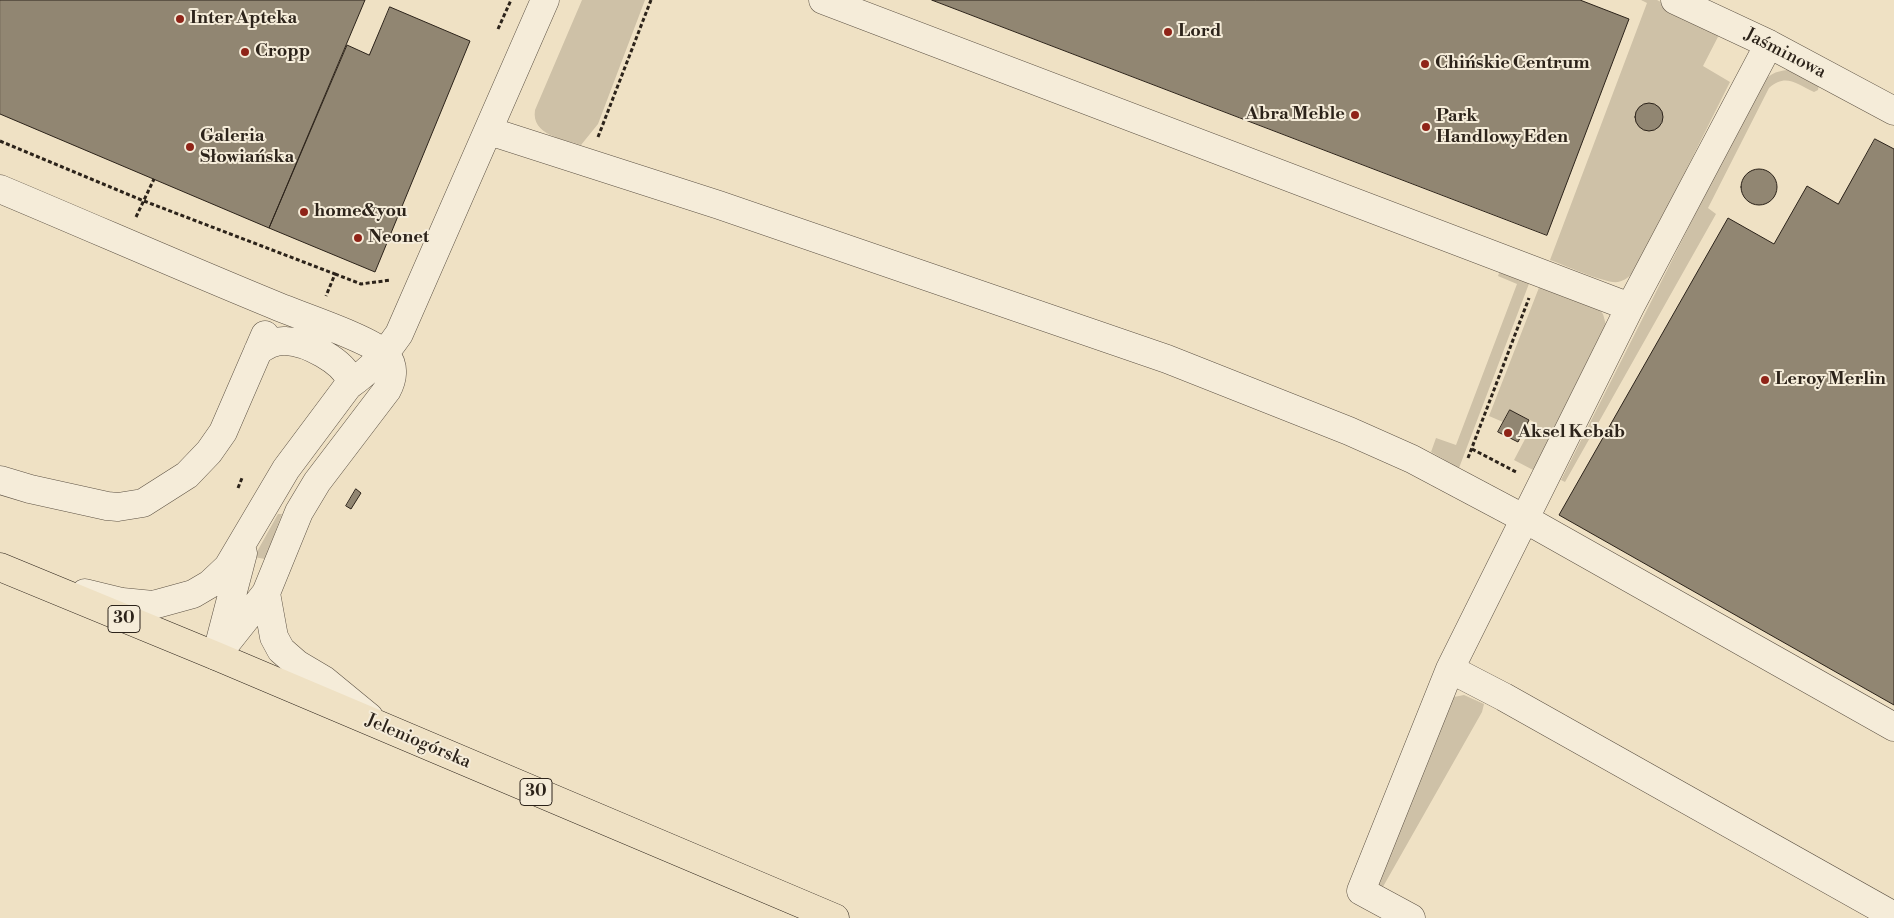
<!DOCTYPE html>
<meta charset="utf-8">
<style>
body{margin:0}
canvas{display:block;background:#efe1c4}
</style>
<canvas width="1894" height="918"></canvas>
<script>
const ctx = document.querySelector('canvas').getContext('2d');
ctx.lineJoin = 'round';
function paint(path, color) {
  ctx.fillStyle = color;
  ctx.fill(path, 'evenodd');
}
function trace(path, color, width, dash) {
  ctx.strokeStyle = color;
  ctx.lineWidth = width;
  ctx.lineCap = dash ? 'butt' : 'round';
  ctx.setLineDash(dash || []);
  ctx.stroke(path);
}
function label(font, color, halo, rows, align = 'center') {
  ctx.font = font + ' "Libre Bodoni",serif';
  ctx.lineWidth = 4;
  ctx.setLineDash([]);
  ctx.textBaseline = 'middle';
  ctx.strokeStyle = halo;
  ctx.fillStyle = color;
  for (const [text, x, y, turn = 0] of rows) {
    ctx.save();
    ctx.translate(x, y);
    ctx.rotate((+turn || 0) * Math.PI / 180);
    ctx.textAlign = isNaN(turn) ? turn : align;
    if (halo) ctx.strokeText(text, 0, 0);
    ctx.fillText(text, 0, 0);
    ctx.restore();
  }
}
paint(new Path2D(`
 M 582,0 L 645,0 L 598,124 L 581,145 C 563,139 531,135 535,110 Z
 M 1641,0 L 1657,0 L 1720,33 L 1703,66 L 1730,82 L 1637,268 C 1631,274 1628,280 1618,282 C 1606,284 1564,265 1550,260 L 1647,3 Z
 M 1788,70 L 1819,85 L 1818,90 L 1814,92 C 1796,84 1786,73 1769,88 L 1708,208 L 1716,214 L 1565,482 L 1561,480 L 1760,86 C 1768,75 1775,71 1788,70 Z
 M 1500,271 L 1530,281 L 1459,468 L 1431,452 L 1436,438 L 1456,445 L 1517,284 L 1498,276 Z
 M 1540,285 L 1596,306 L 1603,314 L 1606,325 L 1603,335 L 1535,471 L 1514,460 L 1534,422 L 1510,410 L 1503,422 L 1489,416 Z
 M 278,514 L 282,514 L 265,559 L 254,557 Z
 M 1464,695 L 1484,704 L 1482,712 L 1380,892 L 1376,889 L 1449,703 L 1454,697 Z`), '#cec1a7');
const building = new Path2D(`
 M 0,0 L 365,0 L 269,228 L 0,114 Z
 M 932,0 L 1580,0 L 1629,19 L 1547,235 Z
 M 390,7 L 470,41 L 375,272 L 269,228 L 347,45 L 369,55 Z
 M1635 117a14 14 0 1 1 28 0a14 14 0 1 1-28 0Z
 M 1875,139 L 1894,149 L 1894,705 L 1559,515 L 1728,218 L 1774,244 L 1807,186 L 1838,204 Z
 M1741 187a18 18 0 1 1 36 0a18 18 0 1 1-36 0Z
 M 1510,410 L 1529,420 L 1518,442 L 1498,432 Z
 M 356,489 L 361,493 L 351,509 L 346,506 Z`);
paint(building, '#918672');
trace(building, '#2c231a', 1);
const minor = new Path2D(`
 M 823,0 L 1630,307
 M 1675,0 L 1769,44 L 1894,111
 M 489,131 L 719,205 L 1167,359 L 1349,431 L 1412,459 L 1525,519 L 1894,727
 M 0,189 C 93,228 186,269 279,307 C 301,316 373,340 386,355 C 395,366 393,379 387,390 L 317,482 L 299,512 L 266,593 L 216,656
 M 348,386 C 370,370 383,357 399,334 L 545,0
 M 0,480 L 30,489 L 107,506 L 118,507 L 143,503 L 187,475 L 209,452 L 223,432 L 265,335
 M 85,593 L 122,602 L 153,605 L 193,594 L 210,584 L 228,567 L 286,469 L 348,386 L 350,380 C 343,361 307,342 286,341 C 275,340 266,345 258,351
 M 266,593 L 274,637 L 281,650 L 297,664 L 324,680 L 369,717
 M 219,645 L 243,553
 M 1450,669 L 1504,697 L 1894,916
 M 1411,918 L 1361,891 L 1450,669 L 1630,307 L 1769,44`);
const major = new Path2D(`
 M 0,567 L 216,656 L 835,918`);
trace(minor, '#5d5244', 29);
trace(major, '#2c231a', 29);
trace(new Path2D(`
 M 498,29 L 511,0
 M 598,137 L 651,0
 M 0,141 L 144,201 L 335,274 L 326,296
 M 136,217 L 154,179
 M 335,274 L 361,284 L 391,280
 M 1472,449 L 1518,473
 M 1468,458 L 1529,298
 M 238,488 L 242,478`), '#2c231a', 3, [4, 2.5]);
trace(minor, '#f5ecd9', 28);
trace(major, '#efe1c4', 28);
for (const [x, y, r, color] of [
 [180,19,5,"#8f2418"],
 [1168,32,5,"#8f2418"],
 [245,52,5,"#8f2418"],
 [1425,64,5,"#8f2418"],
 [1355,115,5,"#8f2418"],
 [1426,127,5,"#8f2418"],
 [190,147,5,"#8f2418"],
 [304,212,5,"#8f2418"],
 [358,238,5,"#8f2418"],
 [1765,380,5,"#8f2418"],
 [1508,433,5,"#8f2418"]
]) {
  const dot = new Path2D();
  dot.arc(x, y, r, 0, 2 * Math.PI);
  ctx.fillStyle = color;
  ctx.fill(dot);
  trace(dot, '#f5ecd9', 2);
}
for (const [x, y, w] of [
 [124,619,32],
 [536,792,32]
]) {
  const box = new Path2D();
  box.roundRect(x - w / 2, y - 13.5, w, 27, 4);
  ctx.fillStyle = '#f5ecd9';
  ctx.fill(box);
  trace(box, '#2c231a', 1);
}
label('bold 16px', '#2c231a', null, [
 ["30",124,619],
 ["30",536,792]
]);
label('bold 18px', '#2c231a', '#f5ecd9', [
 ["Inter Apteka",190,19],
 ["Lord",1178,32],
 ["Cropp",255,52],
 ["Chińskie Centrum",1435,64],
 ["Abra Meble",1345,115,"right"],
 ["Park",1436,117],
 ["Handlowy Eden",1436,138],
 ["Galeria",200,137],
 ["Słowiańska",200,158],
 ["home&you",314,212],
 ["Neonet",368,238],
 ["Leroy Merlin",1775,380],
 ["Aksel Kebab",1518,433]
], 'left');
label('18px', '#2c231a', '#f5ecd9', [
 ["Jaśminowa",1785,54,27],
 ["Jeleniogórska",418,742,23]
]);
</script>
